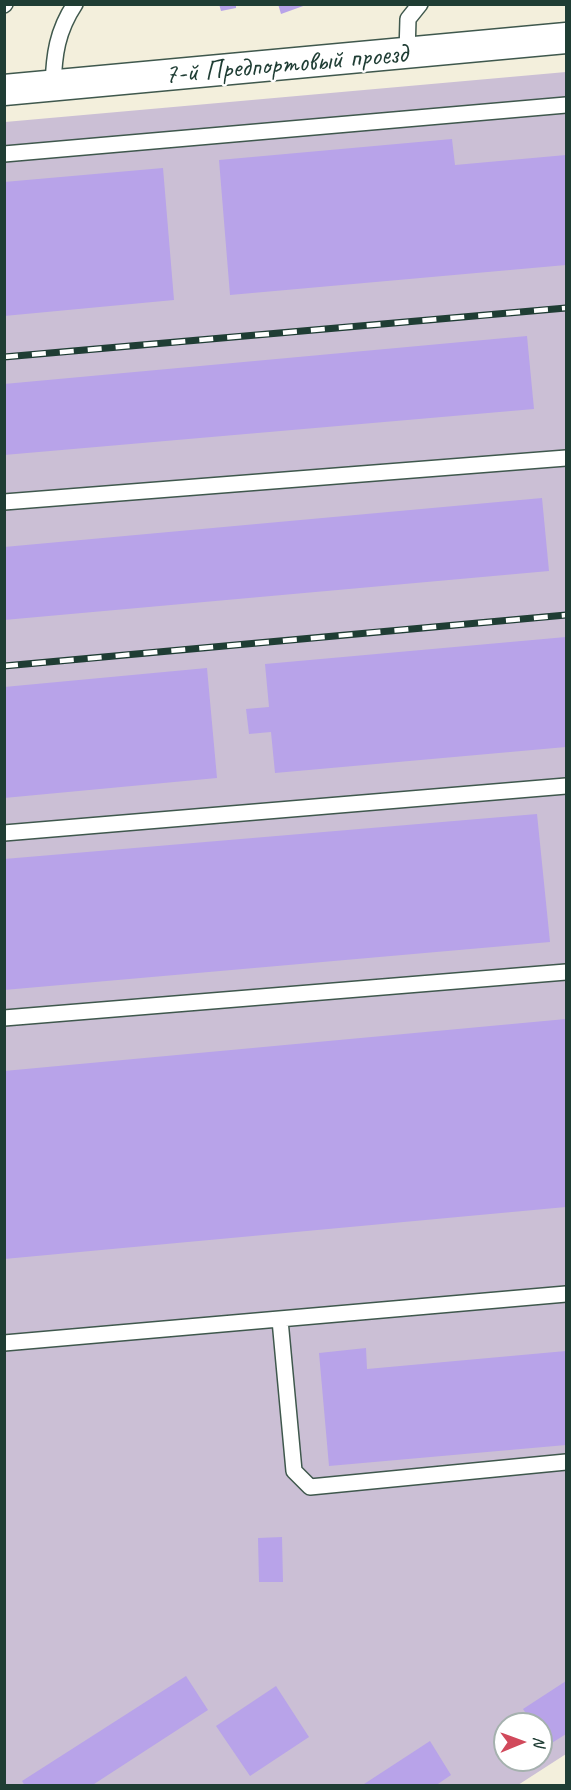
<!DOCTYPE html>
<meta charset="utf-8">
<style>
body{margin:0}
#map{position:relative;width:571px;height:1790px;overflow:hidden;background:#f3efdc;font-family:Caveat,sans-serif}
canvas{display:block}
.frame{position:absolute;inset:0;border:6px solid #1f3d34;pointer-events:none}
.north{position:absolute;left:493px;top:1712px;width:60px;height:60px;box-sizing:border-box;background:#fff;border:2px solid #a5b1ae;border-radius:50%;rotate:89deg;font-size:16px;font-weight:700;line-height:24px;text-align:center;color:#1f3d34}
.north::after{content:'';display:block;margin:auto;width:21px;height:27px;background:#d1495b;clip-path:polygon(50% 0,100% 100%,50% 72%,0 100%)}
</style>
<div id="map">
<canvas width="571" height="1790"></canvas>
<div class="frame"></div>
<div class="north">N</div>
</div>
<script>
const ctx = document.querySelector('canvas').getContext('2d');
ctx.lineJoin = 'round';
function paint(path, color) {
  ctx.fillStyle = color;
  ctx.fill(path, 'evenodd');
}
function trace(path, color, width, dash) {
  ctx.strokeStyle = color;
  ctx.lineWidth = width;
  ctx.lineCap = dash ? 'butt' : 'round';
  ctx.setLineDash(dash || []);
  ctx.stroke(path);
}
function label(font, color, halo, rows, align = 'center') {
  ctx.font = font + ' Caveat,sans-serif';
  ctx.lineWidth = 5;
  ctx.setLineDash([]);
  ctx.textBaseline = 'middle';
  ctx.strokeStyle = halo;
  ctx.fillStyle = color;
  for (const [text, x, y, turn = 0] of rows) {
    ctx.save();
    ctx.translate(x, y);
    ctx.rotate((+turn || 0) * Math.PI / 180);
    ctx.textAlign = isNaN(turn) ? turn : align;
    if (halo) ctx.strokeText(text, 0, 0);
    ctx.fillText(text, 0, 0);
    ctx.restore();
  }
}
paint(new Path2D(`
 M 566,72 L 566,1754 L 518,1785 L 5,1786 L 5,122 ZM 505,1724 L 541,1724 L 541,1760 L 505,1760 Z`), '#cbbfd5');
paint(new Path2D(`
 M 219,4 L 236,4 L 236,8 L 221,11 Z
 M 278,4 L 306,4 L 306,5 L 281,14 Z
 M 452,139 L 455,165 L 566,155 L 566,265 L 230,295 L 219,160 Z
 M 163,168 L 174,300 L 4,316 L 4,182 Z
 M 527,336 L 534,409 L 4,455 L 4,384 Z
 M 542,498 L 549,571 L 4,620 L 4,547 Z
 M 566,637 L 566,747 L 275,773 L 271,732 L 249,734 L 246,709 L 269,707 L 265,664 Z
 M 207,668 L 217,778 L 4,798 L 4,687 Z
 M 537,814 L 550,942 L 4,990 L 4,859 Z
 M 566,1019 L 566,1207 L 4,1259 L 4,1071 Z
 M 366,1348 L 367,1369 L 566,1351 L 566,1445 L 329,1466 L 319,1353 Z
 M 282,1537 L 283,1582 L 259,1582 L 258,1538 Z
 M 186,1676 L 208,1710 L 91,1786 L 25,1786 L 22,1781 Z
 M 566,1681 L 566,1734 L 547,1746 L 541,1737 L 541,1724 L 533,1724 L 523,1709 Z
 M 276,1686 L 309,1737 L 250,1776 L 216,1726 Z
 M 430,1741 L 451,1775 L 435,1786 L 361,1786 Z`), '#b8a3e9');
const service = new Path2D(`
 M 4,5 L 5,4
 M 407,53 L 408,19 L 420,4
 M 53,86 C 54,55 57,31 75,4
 M 4,154 L 566,105
 M 4,502 L 566,458
 M 4,833 L 566,786
 M 4,1018 L 566,972
 M 280,1320 L 294,1471 L 310,1487 L 566,1462
 M 4,1343 L 566,1294`);
const minor = new Path2D(`
 M 4,90 L 566,38`);
trace(service, '#3f584d', 18);
trace(minor, '#3f584d', 33);
trace(service, '#fff', 15);
trace(minor, '#fff', 30);
const rail = new Path2D(`
 M 4,357 L 566,308
 M 4,666 L 566,615`);
trace(rail, '#1f3d34', 7);
trace(rail, '#fff', 4.5, [14]);
label('28px', '#1f3d34', '#fff', [
 ["7-й Предпортовый проезд",286,65,-5]
]);
</script>
